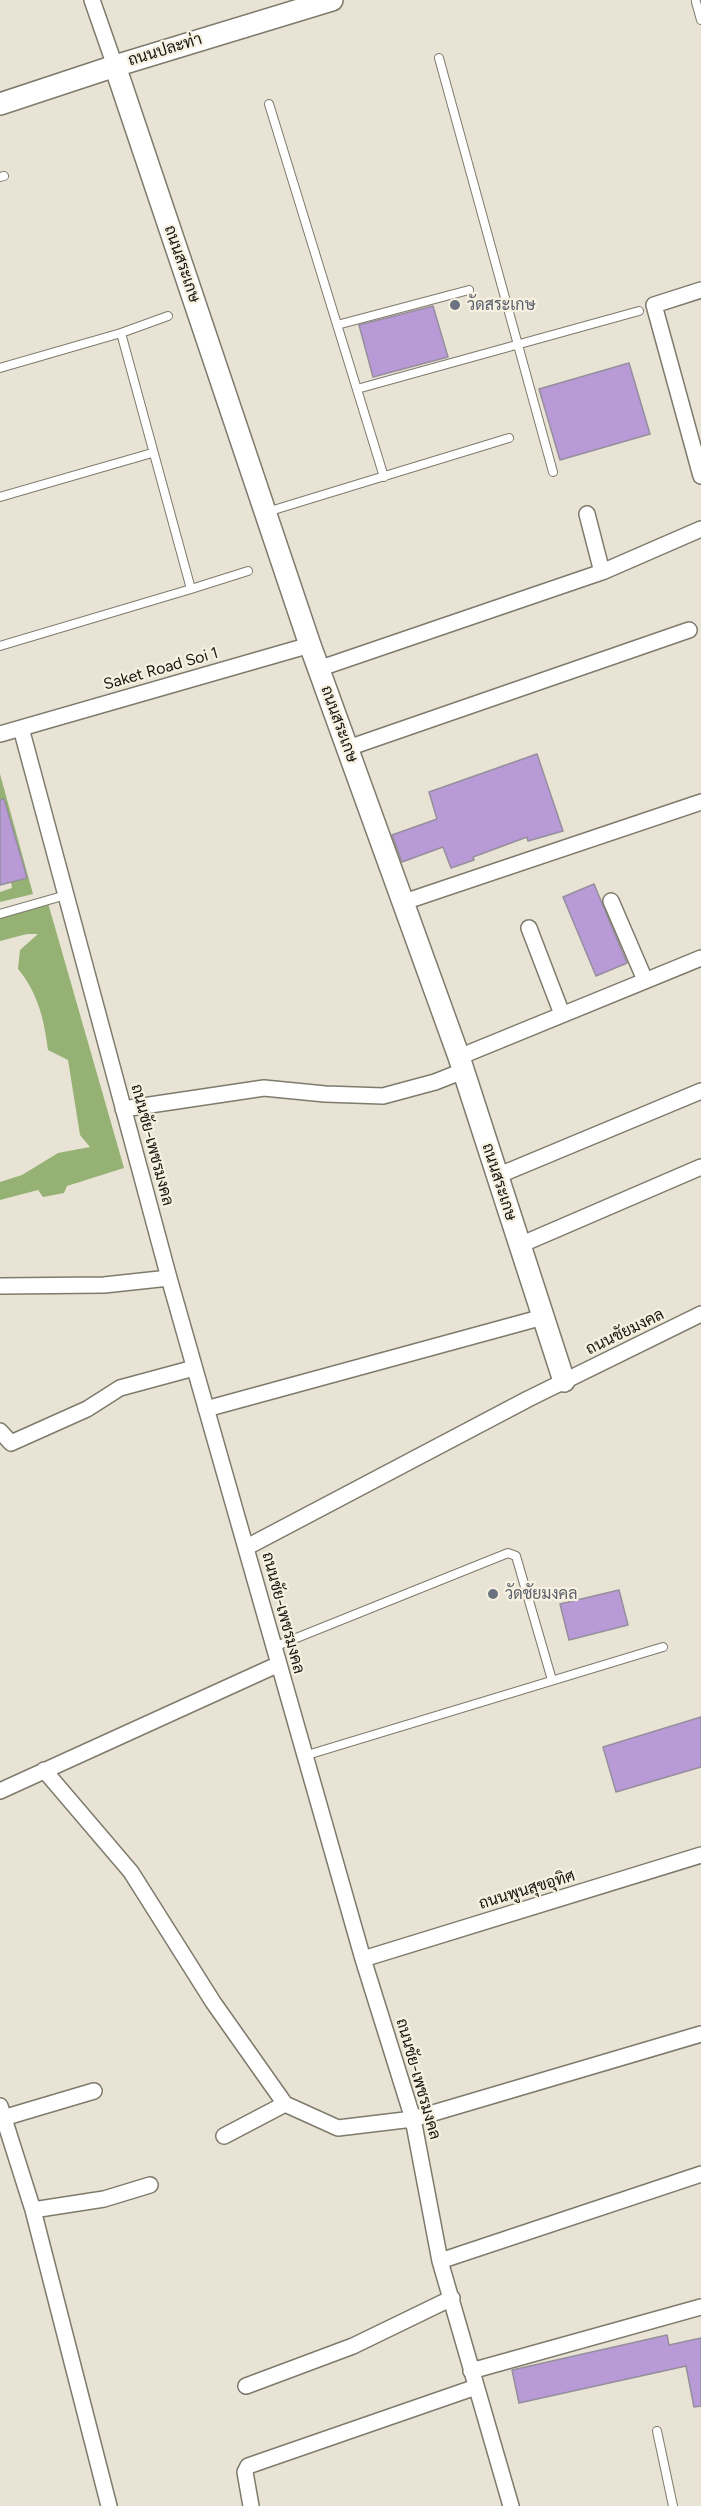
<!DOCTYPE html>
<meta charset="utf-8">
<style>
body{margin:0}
canvas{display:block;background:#e8e3d4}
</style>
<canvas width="701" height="2506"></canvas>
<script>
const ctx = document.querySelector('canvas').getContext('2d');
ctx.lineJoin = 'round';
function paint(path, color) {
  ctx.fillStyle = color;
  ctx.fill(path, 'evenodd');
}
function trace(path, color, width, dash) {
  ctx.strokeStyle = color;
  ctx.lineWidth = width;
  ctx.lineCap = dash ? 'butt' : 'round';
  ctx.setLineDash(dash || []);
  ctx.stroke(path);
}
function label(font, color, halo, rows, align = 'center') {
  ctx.font = font + ' Figtree,Sarabun,sans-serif';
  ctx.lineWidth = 4.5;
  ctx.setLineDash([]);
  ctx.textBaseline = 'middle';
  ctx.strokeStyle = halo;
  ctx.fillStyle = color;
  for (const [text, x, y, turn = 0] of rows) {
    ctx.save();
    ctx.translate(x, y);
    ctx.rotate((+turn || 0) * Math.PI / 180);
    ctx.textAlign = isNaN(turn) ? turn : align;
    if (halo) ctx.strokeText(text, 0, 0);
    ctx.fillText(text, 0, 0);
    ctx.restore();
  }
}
paint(new Path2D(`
 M 0,774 L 33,894 L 0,902 L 0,892 L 12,888 L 11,882 L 27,877 L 10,818 L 0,820 Z
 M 48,903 L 124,1168 L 67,1186 L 64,1193 L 43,1197 L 38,1190 L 0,1200 L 0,1182 L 22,1175 L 58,1153 L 90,1147 L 80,1135 L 68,1060 L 48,1050 C 44,1019 38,993 18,969 L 20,950 L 38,934 L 27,934 L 0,941 L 0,917 Z`), '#95b274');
const building = new Path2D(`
 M 433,306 L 448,357 L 373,377 L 359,325 Z
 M 629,363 L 650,434 L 560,460 L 539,389 Z
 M 537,754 L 563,831 L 528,841 L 527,837 L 473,857 L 474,860 L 451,868 L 443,847 L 402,862 L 392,835 L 437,819 L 429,792 Z
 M 4,799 L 27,878 L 0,885 L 0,800 Z
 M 594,884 L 627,963 L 596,976 L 563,897 Z
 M 619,1590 L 628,1625 L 569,1640 L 560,1604 Z
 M 701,1717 L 701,1767 L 616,1792 L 603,1747 Z
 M 667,2335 L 669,2345 L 701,2338 L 701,2406 L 694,2407 L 686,2366 L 519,2403 L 512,2370 Z`);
paint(building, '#b89ad7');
trace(building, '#958f9d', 1.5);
const lane = new Path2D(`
 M 696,2 L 701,20
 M 439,58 L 553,472
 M 269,104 L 384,477
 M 0,177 L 4,176
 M 337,325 L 469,290
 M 121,333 L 168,316
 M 0,368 L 121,333 L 191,589 L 0,646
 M 357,389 L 639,311
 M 0,497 L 152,453
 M 267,512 L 509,438
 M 191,589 L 248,571
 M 0,914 L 66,895
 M 274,1647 L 508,1553 L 516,1556 L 552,1680
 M 304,1756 L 663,1647
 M 657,2431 L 673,2506`);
const street = new Path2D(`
 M 92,0 L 115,66
 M 701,290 L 654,305 L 701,476
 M 587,514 L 602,572
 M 318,669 L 602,572 L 701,529
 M 21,728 L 169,1278 L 363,1959 L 413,2119 L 440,2261 L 511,2506
 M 0,734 L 310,645
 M 348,748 L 689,630
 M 611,901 L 645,980
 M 404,902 L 701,802
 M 529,928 L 562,1014
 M 459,1057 L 701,958
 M 123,1109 L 264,1088 L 325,1094 L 383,1096 L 435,1082 L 463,1071
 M 497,1176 L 701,1091
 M 520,1245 L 701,1167
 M 0,1286 L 104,1285 L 169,1278
 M 206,1409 L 543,1317
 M 0,1431 L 11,1443 L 87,1409 L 120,1388 L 194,1368
 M 247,1547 L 528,1399 L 701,1314
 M 44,1770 L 131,1872 L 213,2002 L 285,2104 L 338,2128 L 413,2119 L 701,2034
 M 0,1791 L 279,1664
 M 363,1959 L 701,1855
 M 0,2106 L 33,2210 L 109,2506
 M 3,2118 L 94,2091
 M 224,2136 L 285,2104
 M 33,2210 L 104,2199 L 150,2185
 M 440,2261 L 701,2174
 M 471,2371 L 701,2307
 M 246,2386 L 353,2346 L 452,2298
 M 251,2506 L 245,2472 L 248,2466 L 476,2387`);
const secondary = new Path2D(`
 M 115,66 L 310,645 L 459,1057 L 564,1381
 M 0,104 L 115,66 L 332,0`);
trace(lane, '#7e7a6c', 10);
trace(street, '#7e7a6c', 18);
trace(secondary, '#7e7a6c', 24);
trace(lane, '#fff', 8);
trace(street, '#fff', 15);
trace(secondary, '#fff', 21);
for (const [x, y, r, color] of [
 [455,305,6,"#6b7280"],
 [493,1594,6,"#6b7280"]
]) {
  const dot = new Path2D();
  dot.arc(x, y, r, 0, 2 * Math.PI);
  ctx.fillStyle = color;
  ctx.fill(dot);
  trace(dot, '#f6f1e1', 2);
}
label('16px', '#16150f', '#f6f1e1', [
 ["ถนนปละท่า",165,50,-17],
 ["ถนนสระเกษ",182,264,71],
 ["Saket Road Soi 1",161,669,-16],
 ["ถนนสระเกษ",339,724,70],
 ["ถนนชัย-เพชรมงคล",152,1145,75],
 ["ถนนสระเกษ",499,1182,72],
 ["ถนนชัยมงคล",625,1332,-26],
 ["ถนนชัย-เพชรมงคล",283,1613,75],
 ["ถนนพูนสุขอุทิศ",527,1890,-17],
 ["ถนนชัย-เพชรมงคล",418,2079,74]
]);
label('16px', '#5b616d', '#f6f1e1', [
 ["วัดสระเกษ",467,305],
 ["วัดชัยมงคล",505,1594]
], 'left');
</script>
